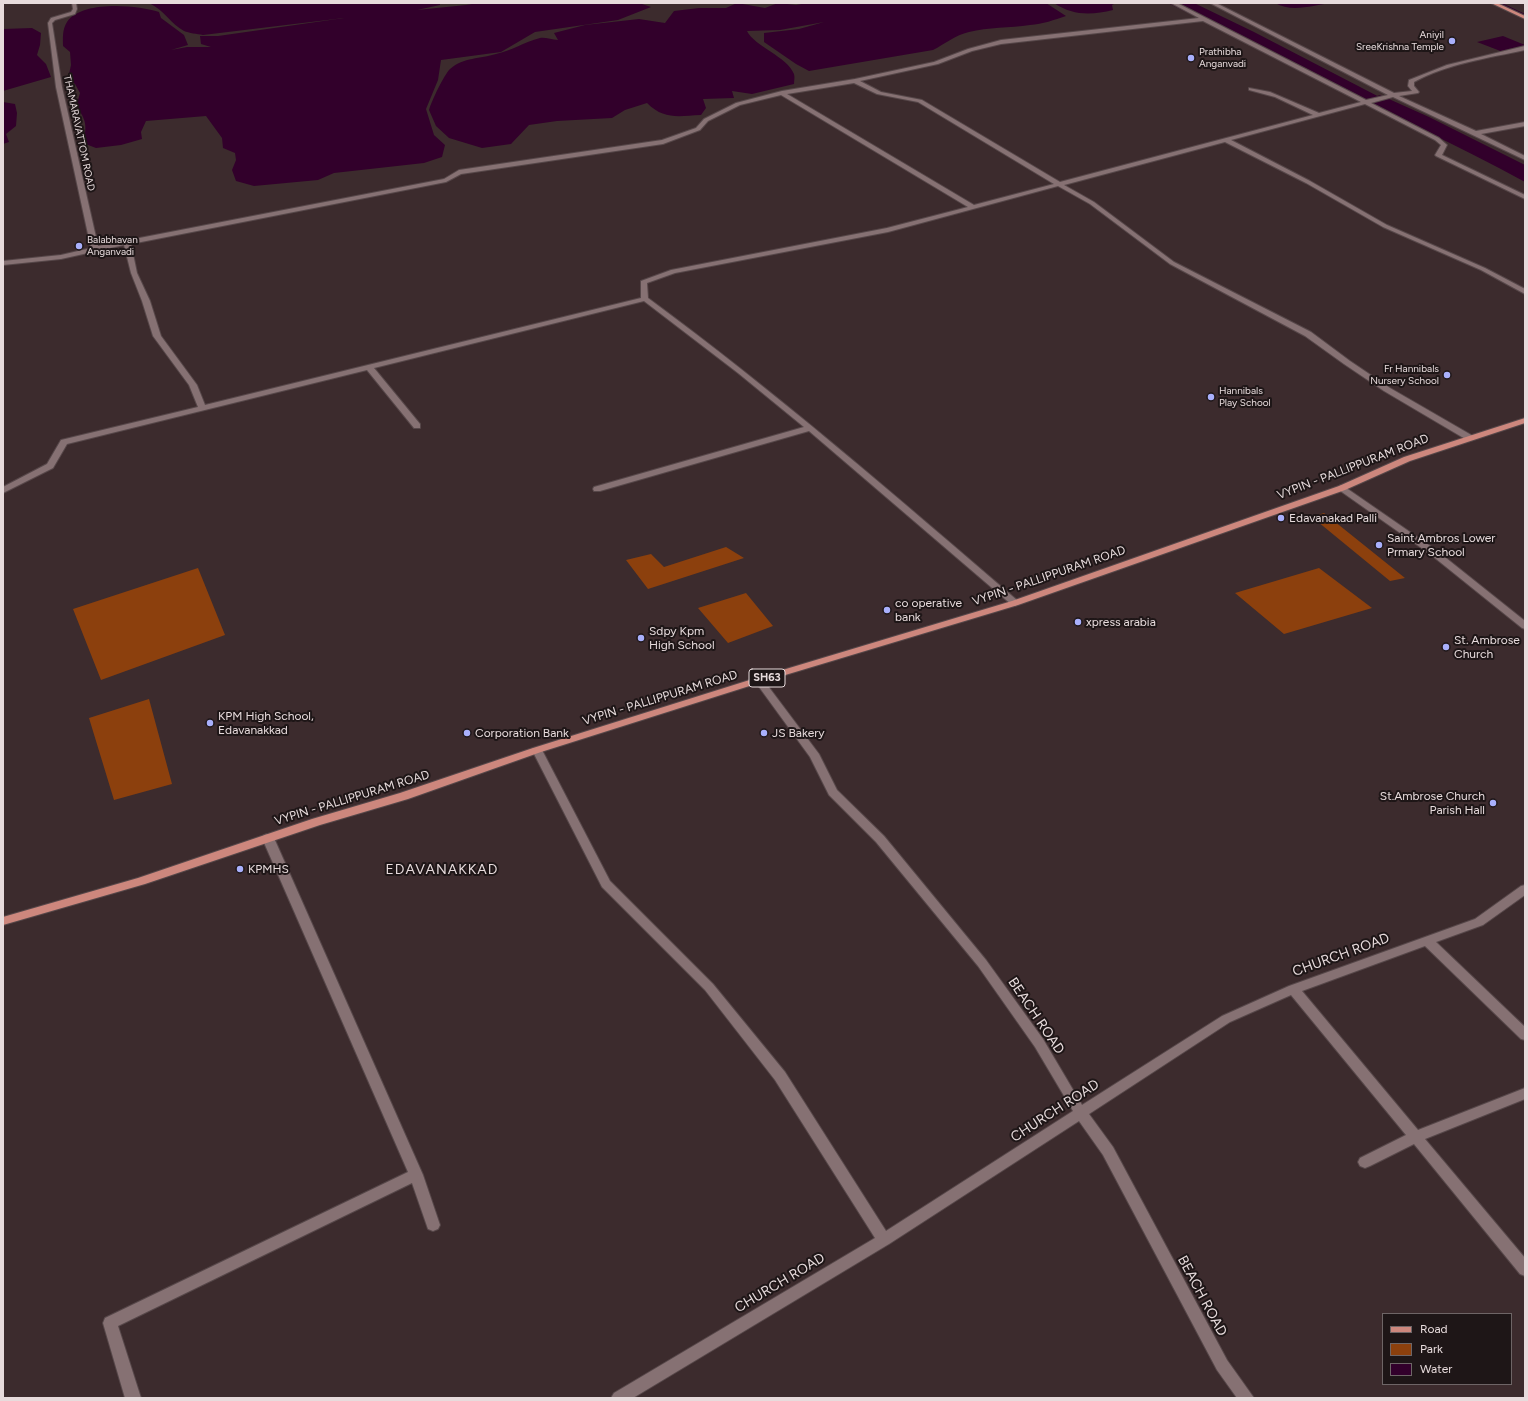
<!DOCTYPE html>
<style>
body{margin:0}
#map{position:relative;width:1528px;height:1401px;overflow:hidden;background:#3c2b2d;font-family:Figtree,sans-serif}
canvas{display:block}
.frame{position:absolute;inset:0;border:4px solid #e7dbdc;pointer-events:none}
.legend{position:absolute;left:1382px;top:1313px;width:130px;height:72px;box-sizing:border-box;background:#1e1617;border:1px solid #6e6566;margin:0;padding:5px 7px;list-style:none;font-size:12px;color:#e7dbdc}
.legend li{display:flex;align-items:center;gap:8px;height:20px}
.legend b{width:20px;border:1px solid #6e6566}
</style>
<div id="map">
<canvas width="1528" height="1401"></canvas>
<div class="frame"></div>
<ul class="legend">
<li><b style="height:5px;background:#cd877d"></b>Road</li>
<li><b style="height:11px;background:#8c400d"></b>Park</li>
<li><b style="height:11px;background:#32002b"></b>Water</li>
</ul>
</div>
<script>
const ctx = document.querySelector('canvas').getContext('2d');
ctx.lineJoin = 'round';
function paint(path, color) {
  ctx.fillStyle = color;
  ctx.fill(path, 'evenodd');
}
function trace(path, color, width, dash) {
  ctx.strokeStyle = color;
  ctx.lineWidth = width;
  ctx.lineCap = dash ? 'butt' : 'round';
  ctx.setLineDash(dash || []);
  ctx.stroke(path);
}
function label(font, color, halo, rows, align = 'center') {
  ctx.font = font + ' Figtree,sans-serif';
  ctx.lineWidth = 4;
  ctx.setLineDash([]);
  ctx.textBaseline = 'middle';
  ctx.strokeStyle = halo;
  ctx.fillStyle = color;
  for (const [text, x, y, turn = 0] of rows) {
    ctx.save();
    ctx.translate(x, y);
    ctx.rotate((+turn || 0) * Math.PI / 180);
    ctx.textAlign = isNaN(turn) ? turn : align;
    if (halo) ctx.strokeText(text, 0, 0);
    ctx.fillText(text, 0, 0);
    ctx.restore();
  }
}
paint(new Path2D(`
 M 1324,513 L 1405,578 L 1390,581 L 1312,517 Z
 M 726,547 L 744,558 L 648,589 L 626,560 L 651,554 L 664,567 Z
 M 198,568 L 225,635 L 101,680 L 73,609 Z
 M 1319,568 L 1372,608 L 1284,634 L 1235,593 Z
 M 746,593 L 773,626 L 728,643 L 698,608 Z
 M 149,699 L 172,784 L 114,800 L 89,718 Z`), '#8c400d');
paint(new Path2D(`
 M 149,3 L 440,3 L 440,5 L 417,10 L 466,5 L 478,3 L 639,3 L 651,7 L 618,20 L 535,32 L 501,52 L 441,60 L 438,80 L 426,109 L 434,135 L 445,145 L 442,157 L 424,163 L 334,173 L 318,180 L 254,186 L 236,181 L 232,170 L 236,160 L 235,153 L 223,148 L 222,138 L 206,116 L 146,121 L 141,132 L 142,139 L 121,145 L 96,148 L 83,143 C 87,128 87,119 76,107 L 80,93 L 75,84 L 68,79 L 71,65 L 70,52 L 63,46 C 63,38 62,30 67,22 C 82,0 137,5 159,12 L 161,18 L 184,35 L 188,45 L 171,50 L 187,47 L 211,47 L 201,44 L 200,36 L 218,36 L 344,18 L 203,35 C 197,34 189,33 184,31 C 171,24 164,10 149,3 Z
 M 737,3 L 765,8 L 778,3 L 796,5 L 807,3 L 1046,3 L 1066,16 C 1054,20 1043,24 1030,25 C 1010,28 988,27 969,32 C 955,35 945,44 933,50 L 809,71 L 796,64 L 764,42 L 764,33 L 799,29 L 824,22 L 780,30 L 747,31 C 754,46 788,57 794,74 C 795,77 794,81 794,84 L 752,94 L 732,91 L 734,98 L 703,99 L 706,108 L 701,115 C 678,116 664,120 647,103 L 625,110 L 612,118 L 557,121 L 529,125 L 511,144 L 482,148 L 449,138 L 436,126 L 429,110 C 432,100 444,75 450,69 C 464,57 480,59 496,54 C 511,51 524,42 540,38 C 545,37 552,40 558,40 L 554,33 L 585,25 L 639,19 L 665,23 L 674,11 L 699,8 L 726,8 Z
 M 1054,3 L 1116,3 L 1112,5 L 1113,10 C 1092,15 1073,16 1054,3 Z
 M 1168,3 L 1194,3 L 1254,32 L 1416,116 L 1446,131 L 1476,142 L 1525,168 L 1525,182 C 1456,144 1384,112 1313,78 C 1264,54 1217,27 1168,3 Z
 M 1275,3 L 1332,3 C 1313,5 1292,13 1275,3 Z
 M 32,28 L 41,33 L 40,45 L 37,55 L 46,64 L 51,77 L 3,91 L 3,29 Z
 M 1503,36 L 1525,45 L 1525,46 L 1503,52 L 1477,42 Z
 M 3,102 L 15,104 L 17,113 L 16,126 L 6,134 L 9,142 L 3,144 Z`), '#32002b');
paint(new Path2D(`
 M 1497,3 L 1502,3 L 1525,14 L 1525,16 Z`), '#32002b');
paint(new Path2D(`
 M 1380,95 L 1429,117 L 1525,165 L 1525,177 L 1519,176 L 1417,123 L 1374,103 L 1372,100 L 1374,97 Z`), '#32002b');
const minor = new Path2D(`
 M 72,3 L 76,3 L 77,9 L 75,14 L 55,20 L 52,23 L 62,87 L 98,246 L 444,179 L 459,170 L 662,140 L 696,128 L 704,119 L 736,103 L 782,91 L 855,79 L 934,62 L 968,49 L 1001,40 L 1199,18 L 1171,3 L 1177,3 L 1366,100 L 1388,95 L 1210,3 L 1216,3 L 1394,93 L 1412,91 L 1408,86 L 1409,80 L 1447,65 L 1525,46 L 1525,50 C 1488,58 1447,64 1414,82 L 1414,86 L 1419,92 L 1418,93 L 1399,96 L 1476,131 L 1525,122 L 1525,126 L 1481,134 L 1525,156 L 1525,160 L 1393,97 L 1371,103 L 1439,138 L 1447,145 L 1442,155 L 1525,195 L 1525,199 L 1436,156 L 1435,155 L 1441,145 L 1435,140 L 1365,104 L 1231,140 L 1310,181 L 1387,225 L 1485,268 L 1525,289 L 1525,294 L 1481,270 L 1383,227 L 1306,183 L 1225,142 L 1064,185 L 1094,202 L 1174,262 L 1311,332 L 1350,361 L 1390,388 L 1473,436 L 1473,440 L 1467,440 L 1384,391 L 1344,364 L 1305,336 L 1170,264 L 1090,204 L 1058,186 L 888,232 L 675,273 L 647,283 L 648,298 C 777,393 897,497 1018,601 L 1020,603 L 1015,606 L 1012,605 L 809,431 L 600,491 L 594,491 L 593,489 L 594,487 L 804,427 L 738,373 L 644,301 L 374,368 L 420,424 L 420,428 L 414,428 L 367,370 L 67,444 L 53,468 L 3,493 L 3,487 L 47,464 L 61,440 L 198,407 L 189,385 L 153,336 L 142,301 L 131,273 L 124,245 L 61,259 L 3,265 L 3,261 L 61,255 L 91,248 L 56,87 L 48,23 L 51,18 L 71,12 L 73,9 ZM 1203,21 L 1361,102 L 1319,113 L 1270,92 L 1249,88 L 1249,90 L 1275,97 L 1313,115 L 1060,182 L 922,100 L 881,92 L 860,81 L 938,64 L 972,51 L 1001,44 ZM 854,83 L 877,94 L 918,102 L 1054,184 L 974,205 L 787,94 ZM 781,95 L 968,207 L 887,228 L 671,270 L 641,281 L 641,298 L 205,405 L 197,385 L 161,336 L 150,301 L 137,273 L 131,244 L 446,182 L 461,174 L 663,144 L 700,130 L 708,121 L 740,105 Z
 M 1342,485 L 1436,550 L 1525,621 L 1525,629 L 1522,628 L 1430,554 L 1339,490 L 1338,488 L 1339,486 Z
 M 759,677 L 762,678 L 819,754 L 837,790 L 884,836 L 986,960 L 1043,1039 L 1082,1105 L 1222,1016 L 1289,986 L 1475,919 L 1521,886 L 1525,885 L 1525,895 L 1483,925 L 1436,942 L 1525,1027 L 1525,1040 L 1521,1039 L 1425,946 L 1302,991 L 1418,1130 L 1525,1088 L 1525,1099 L 1425,1139 L 1525,1258 L 1525,1276 L 1520,1274 L 1414,1144 L 1370,1166 L 1365,1168 L 1360,1166 L 1358,1162 L 1360,1158 L 1406,1135 L 1291,995 L 1230,1022 L 1089,1114 L 1113,1147 L 1227,1360 L 1254,1398 L 1237,1398 L 1217,1370 L 1103,1155 L 1079,1121 L 889,1244 L 633,1398 L 611,1398 L 614,1393 L 875,1238 L 775,1080 L 705,990 L 602,887 L 532,750 L 533,748 L 541,748 L 542,750 L 610,881 L 713,984 L 785,1072 L 886,1231 L 1073,1111 L 1035,1047 L 978,966 L 876,842 L 829,795 L 810,757 L 754,680 Z
 M 268,834 L 272,835 L 274,838 L 423,1175 L 440,1225 L 438,1229 L 433,1231 L 428,1229 L 412,1183 L 118,1326 L 141,1398 L 125,1398 L 103,1323 L 105,1318 L 408,1172 L 262,838 L 264,835 Z`);
const major = new Path2D(`
 M 1491,3 L 1497,3 L 1525,16 L 1525,19 Z
 M 1525,418 L 1525,423 L 1410,461 L 1345,490 L 1018,605 L 762,682 L 541,752 L 408,799 L 320,825 L 145,884 L 3,925 L 3,917 L 138,878 L 312,819 L 400,793 L 533,748 L 756,678 L 1012,601 L 1339,486 L 1404,457 Z`);
trace(minor, '#564749', 2);
trace(major, '#564749', 2);
paint(minor, '#867173');
paint(major, '#cd877d');
for (const [x, y, r, color] of [
 [1452,41,4,"#a9b0fc"],
 [1191,58,4,"#a9b0fc"],
 [79,246,4,"#a9b0fc"],
 [1447,375,4,"#a9b0fc"],
 [1211,397,4,"#a9b0fc"],
 [1281,518,4,"#a9b0fc"],
 [1379,545,4,"#a9b0fc"],
 [887,610,4,"#a9b0fc"],
 [1078,622,4,"#a9b0fc"],
 [641,638,4,"#a9b0fc"],
 [1446,647,4,"#a9b0fc"],
 [210,723,4,"#a9b0fc"],
 [467,733,4,"#a9b0fc"],
 [764,733,4,"#a9b0fc"],
 [1493,803,4,"#a9b0fc"],
 [240,869,4,"#a9b0fc"]
]) {
  const dot = new Path2D();
  dot.arc(x, y, r, 0, 2 * Math.PI);
  ctx.fillStyle = color;
  ctx.fill(dot);
  trace(dot, '#1e1617', 1.5);
}
label('10px', '#e7dbdc', '#1e1617', [
 ["Aniyil",1444,35,"right"],
 ["SreeKrishna Temple",1444,47,"right"],
 ["Prathibha",1199,52],
 ["Anganvadi",1199,64],
 ["Balabhavan",87,240],
 ["Anganvadi",87,252],
 ["Fr Hannibals",1439,369,"right"],
 ["Nursery School",1439,381,"right"],
 ["Hannibals",1219,391],
 ["Play School",1219,403]
], 'left');
label('10px', '#e7dbdc', '#1e1617', [
 ["THAMARAVATTOM ROAD",79,133,78]
]);
for (const [x, y, w] of [
 [767,678,36]
]) {
  const box = new Path2D();
  box.roundRect(x - w / 2, y - 9, w, 18, 3);
  ctx.fillStyle = '#1e1617';
  ctx.fill(box);
  trace(box, '#e7dbdc', 1);
}
label('bold 11px', '#e7dbdc', null, [
 ["SH63",767,678]
]);
label('12px', '#e7dbdc', '#1e1617', [
 ["VYPIN - PALLIPPURAM ROAD",1353,467,-21],
 ["VYPIN - PALLIPPURAM ROAD",1049,576,-19],
 ["VYPIN - PALLIPPURAM ROAD",660,698,-17],
 ["VYPIN - PALLIPPURAM ROAD",352,798,-17]
]);
label('12px', '#e7dbdc', '#1e1617', [
 ["Edavanakad Palli",1289,518],
 ["Saint Ambros Lower",1387,538],
 ["Prmary School",1387,552],
 ["co operative",895,603],
 ["bank",895,617],
 ["xpress arabia",1086,622],
 ["Sdpy Kpm",649,631],
 ["High School",649,645],
 ["St. Ambrose",1454,640],
 ["Church",1454,654],
 ["KPM High School,",218,716],
 ["Edavanakkad",218,730],
 ["Corporation Bank",475,733],
 ["JS Bakery",772,733],
 ["St.Ambrose Church",1485,796,"right"],
 ["Parish Hall",1485,810,"right"],
 ["KPMHS",248,869]
], 'left');
ctx.letterSpacing = '1px';
label('14px', '#e7dbdc', '#1e1617', [
 ["EDAVANAKKAD",442,870]
]);
ctx.letterSpacing = '0px';
label('14px', '#e7dbdc', '#1e1617', [
 ["CHURCH ROAD",1341,955,-20],
 ["BEACH ROAD",1036,1016,56],
 ["CHURCH ROAD",1055,1111,-33],
 ["CHURCH ROAD",780,1283,-31],
 ["BEACH ROAD",1202,1296,62]
]);
</script>
